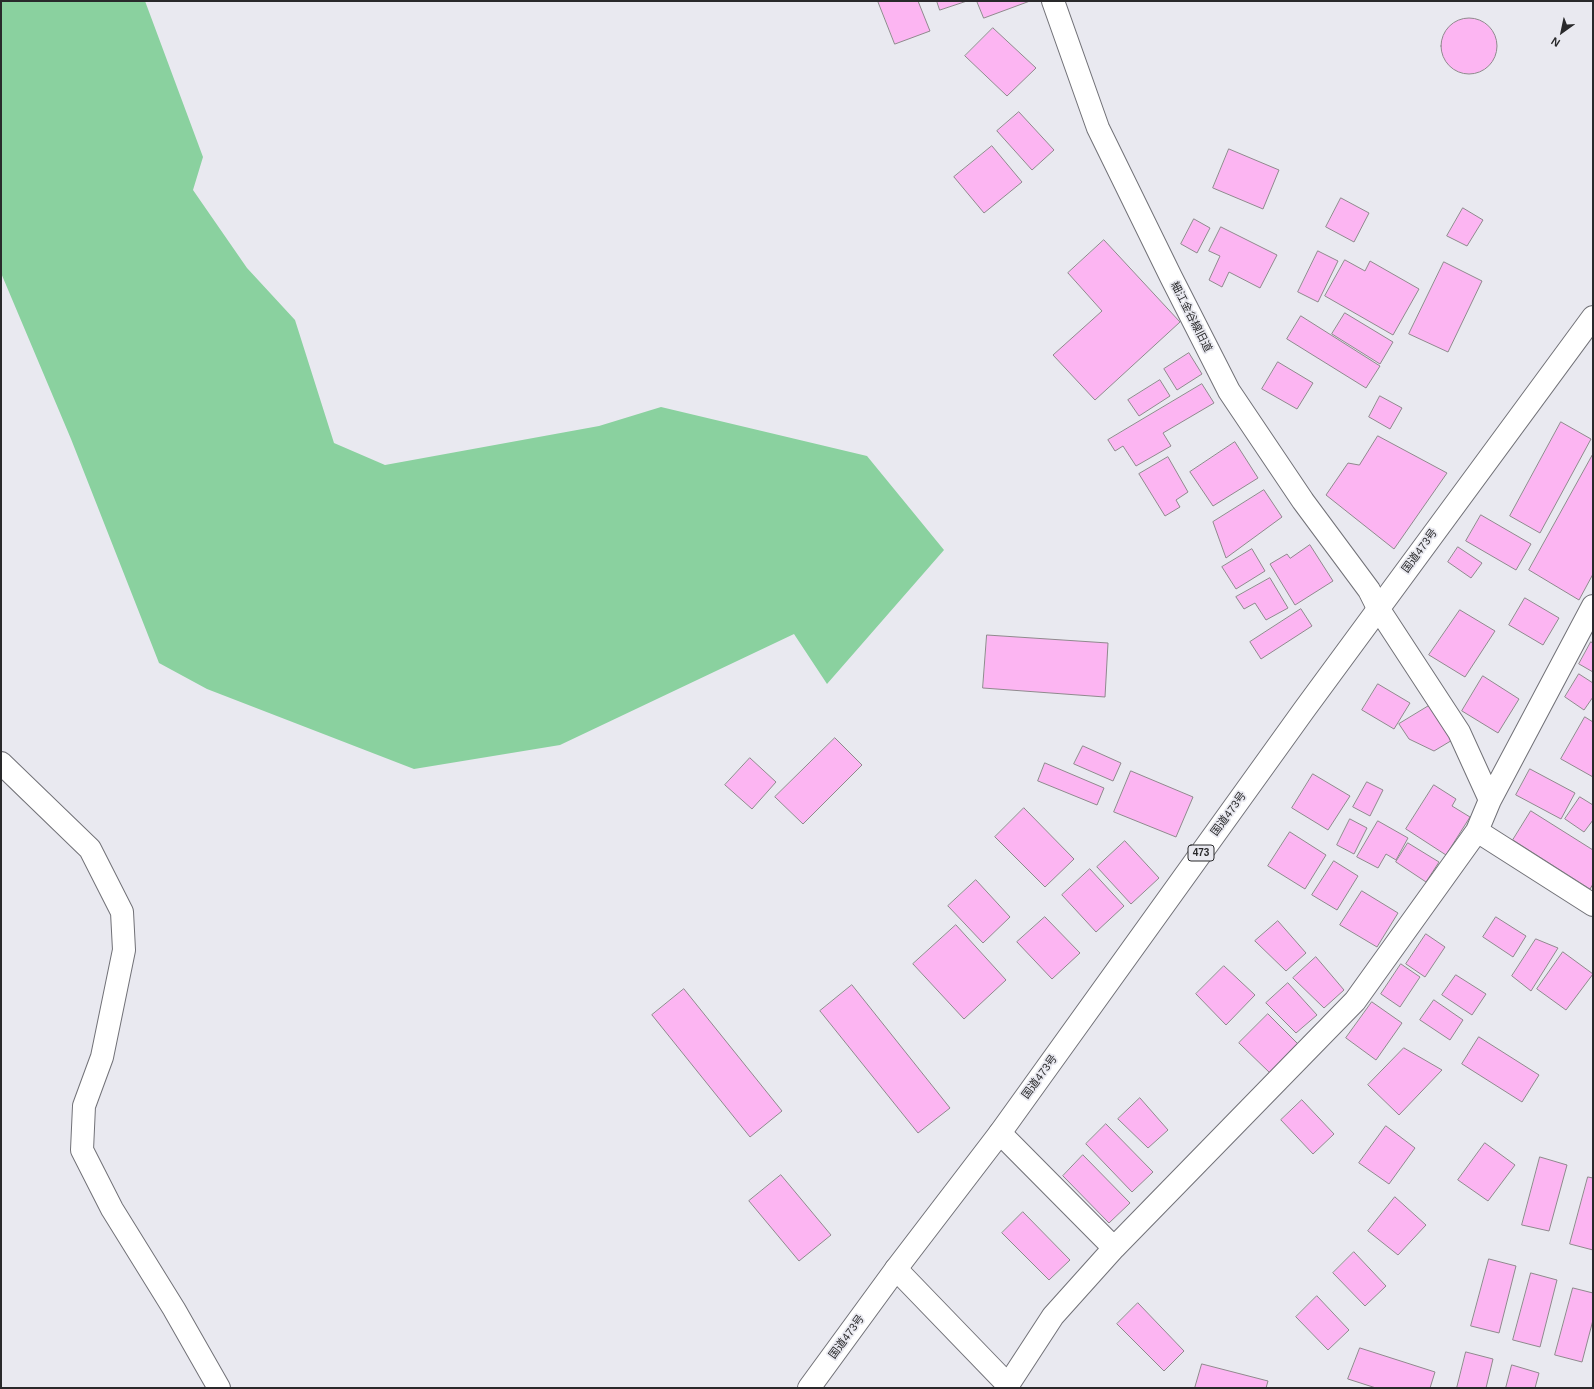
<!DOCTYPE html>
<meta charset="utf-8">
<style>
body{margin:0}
#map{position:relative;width:1594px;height:1389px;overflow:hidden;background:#e9e9f0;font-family:Helvetica,sans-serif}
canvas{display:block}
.frame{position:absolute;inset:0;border:2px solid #29292b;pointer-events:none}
.north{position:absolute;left:1542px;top:12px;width:40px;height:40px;-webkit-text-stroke:3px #e9e9f0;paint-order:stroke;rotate:213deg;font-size:11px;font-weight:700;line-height:16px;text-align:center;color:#29292b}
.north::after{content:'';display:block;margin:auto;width:14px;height:18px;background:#29292b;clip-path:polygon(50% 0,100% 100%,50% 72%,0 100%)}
</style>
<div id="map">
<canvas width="1594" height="1389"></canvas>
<div class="frame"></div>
<div class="north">N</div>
</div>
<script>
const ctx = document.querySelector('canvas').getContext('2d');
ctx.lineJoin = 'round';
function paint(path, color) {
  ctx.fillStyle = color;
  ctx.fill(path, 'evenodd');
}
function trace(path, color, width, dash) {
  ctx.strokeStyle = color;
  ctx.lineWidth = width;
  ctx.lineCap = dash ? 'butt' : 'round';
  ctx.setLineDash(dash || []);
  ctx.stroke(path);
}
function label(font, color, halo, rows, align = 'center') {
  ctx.font = font + ' Helvetica,"Noto Sans JP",sans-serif';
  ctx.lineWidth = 3.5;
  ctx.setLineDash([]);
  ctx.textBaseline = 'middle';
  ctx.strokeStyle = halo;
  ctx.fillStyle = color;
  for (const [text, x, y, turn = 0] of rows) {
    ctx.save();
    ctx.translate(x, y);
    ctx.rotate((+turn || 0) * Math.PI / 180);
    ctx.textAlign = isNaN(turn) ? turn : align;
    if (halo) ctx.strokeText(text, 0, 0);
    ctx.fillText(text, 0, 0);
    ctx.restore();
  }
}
paint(new Path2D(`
 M 1,1 L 145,1 L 203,157 L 193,190 L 247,268 L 295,320 L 334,443 L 385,465 L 599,426 L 661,407 L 867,456 L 944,550 L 827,684 L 794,634 L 560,745 L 414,769 L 207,689 L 159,663 L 71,439 L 1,273 Z`), '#8ad19f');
const building = new Path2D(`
 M 878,1 L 918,1 L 930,31 L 895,44 Z
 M 937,1 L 967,1 L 940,10 Z
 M 977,1 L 1030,1 L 984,18 Z
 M1441 46a28 28 0 1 1 56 0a28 28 0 1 1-56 0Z
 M 993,28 L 1036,68 L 1007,96 L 965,56 Z
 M 1019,112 L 1054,150 L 1032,170 L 997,131 Z
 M 992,146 L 1022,182 L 984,213 L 954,177 Z
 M 1229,149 L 1279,170 L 1263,209 L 1213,188 Z
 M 1341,198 L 1369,213 L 1354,242 L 1326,227 Z
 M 1463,208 L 1483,220 L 1467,246 L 1447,236 Z
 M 1194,219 L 1210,228 L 1197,253 L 1181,244 Z
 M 1221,227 L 1277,255 L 1260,288 L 1229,272 L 1222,287 L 1209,280 L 1220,256 L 1209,251 Z
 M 1104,240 L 1180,322 L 1095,400 L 1053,355 L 1102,311 L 1068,273 Z
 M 1318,251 L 1338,261 L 1318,302 L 1298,292 Z
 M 1345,260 L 1365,271 L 1370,261 L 1419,289 L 1393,335 L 1325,296 Z
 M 1444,262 L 1482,281 L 1448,352 L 1409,334 Z
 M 1345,313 L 1393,342 L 1380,364 L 1332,334 Z
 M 1301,316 L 1380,366 L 1366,388 L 1287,339 Z
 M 1189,353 L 1202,374 L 1177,390 L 1164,369 Z
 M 1278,362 L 1313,383 L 1297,409 L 1262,389 Z
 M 1160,380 L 1170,396 L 1139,416 L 1128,400 Z
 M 1202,384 L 1214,403 L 1163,433 L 1171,446 L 1136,466 L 1123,446 L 1115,451 L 1108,440 Z
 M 1380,396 L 1402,408 L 1390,429 L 1369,417 Z
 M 1561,422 L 1591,439 L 1540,533 L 1510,516 Z
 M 1378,436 L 1447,473 L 1394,549 L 1326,495 L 1348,463 L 1359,465 Z
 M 1235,442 L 1258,478 L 1213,506 L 1190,472 Z
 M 1593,454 L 1593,574 L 1579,600 L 1529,570 Z
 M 1168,457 L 1188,492 L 1176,500 L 1180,507 L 1165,516 L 1139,474 Z
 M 1264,490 L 1282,517 L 1226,558 L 1213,522 Z
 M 1481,515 L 1531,544 L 1516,570 L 1466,541 Z
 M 1310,545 L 1333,581 L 1295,605 L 1270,564 L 1287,554 L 1290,558 Z
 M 1458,547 L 1482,563 L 1471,578 L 1448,562 Z
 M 1252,549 L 1265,571 L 1236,589 L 1222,567 Z
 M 1270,578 L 1288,608 L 1266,620 L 1255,603 L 1244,609 L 1236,597 Z
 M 1525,598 L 1559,618 L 1543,645 L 1509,625 Z
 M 1301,609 L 1312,626 L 1261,659 L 1250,642 Z
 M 1460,610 L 1495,631 L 1465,677 L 1429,655 Z
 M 987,635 L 1108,643 L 1105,697 L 983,688 Z
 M 1591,642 L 1593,643 L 1593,672 L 1579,664 Z
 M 1579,674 L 1593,683 L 1593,697 L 1584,710 L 1565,697 Z
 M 1483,676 L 1519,699 L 1498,733 L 1462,711 Z
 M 1378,684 L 1410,703 L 1394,729 L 1362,710 Z
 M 1432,704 L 1454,739 L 1434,751 L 1409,739 L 1399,724 Z
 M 1585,717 L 1593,722 L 1593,777 L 1561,759 Z
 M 835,738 L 862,765 L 803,824 L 775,797 Z
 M 1083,746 L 1121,763 L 1113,781 L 1074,764 Z
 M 750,758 L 776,782 L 752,809 L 725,785 Z
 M 1045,763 L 1104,788 L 1097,805 L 1038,781 Z
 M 1530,769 L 1575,793 L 1561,819 L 1516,795 Z
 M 1131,771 L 1193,797 L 1176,837 L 1114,812 Z
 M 1313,774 L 1350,796 L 1328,830 L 1292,808 Z
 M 1367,782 L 1383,790 L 1370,816 L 1353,807 Z
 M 1434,785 L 1456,799 L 1452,806 L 1470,817 L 1446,855 L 1406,829 Z
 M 1580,797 L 1593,805 L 1593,820 L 1584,832 L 1565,819 Z
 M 1024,808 L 1074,859 L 1045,887 L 995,837 Z
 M 1531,811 L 1593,850 L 1593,884 L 1590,889 L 1513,840 Z
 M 1350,819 L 1367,828 L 1354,854 L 1337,845 Z
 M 1378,821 L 1408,838 L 1396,860 L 1386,854 L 1378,868 L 1357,857 Z
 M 1290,832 L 1326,855 L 1305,889 L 1268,866 Z
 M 1125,841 L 1159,878 L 1131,904 L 1097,867 Z
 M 1408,843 L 1439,862 L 1426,882 L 1396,862 Z
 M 1334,861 L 1358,876 L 1337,910 L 1312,895 Z
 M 1090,869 L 1124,906 L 1096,932 L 1062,895 Z
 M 976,880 L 1010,917 L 983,943 L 948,906 Z
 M 1362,891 L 1398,913 L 1377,947 L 1340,925 Z
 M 1045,917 L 1080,953 L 1052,979 L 1017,942 Z
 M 1496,917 L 1526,936 L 1513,957 L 1483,937 Z
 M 1278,921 L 1306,953 L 1286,971 L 1255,941 Z
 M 956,925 L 1006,980 L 964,1019 L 913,964 Z
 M 1426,934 L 1445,947 L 1425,977 L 1406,964 Z
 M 1536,939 L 1558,948 L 1531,991 L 1512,976 Z
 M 1563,952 L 1593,974 L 1566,1010 L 1537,989 Z
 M 1316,957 L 1344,990 L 1324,1008 L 1293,978 Z
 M 1401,964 L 1420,977 L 1400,1007 L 1381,994 Z
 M 1224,966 L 1255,995 L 1226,1025 L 1196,994 Z
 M 1456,975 L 1486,994 L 1472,1015 L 1442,995 Z
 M 1288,983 L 1317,1015 L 1296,1033 L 1266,1003 Z
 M 852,985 L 950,1108 L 918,1133 L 820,1011 Z
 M 684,989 L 782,1111 L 750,1137 L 652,1015 Z
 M 1434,1000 L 1463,1020 L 1450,1040 L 1420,1020 Z
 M 1372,1002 L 1402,1023 L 1376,1060 L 1346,1038 Z
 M 1268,1014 L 1298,1044 L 1270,1073 L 1239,1043 Z
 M 1479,1037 L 1539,1075 L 1522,1102 L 1462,1064 Z
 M 1404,1048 L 1442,1070 L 1399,1115 L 1368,1085 Z
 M 1140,1098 L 1168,1130 L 1148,1148 L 1118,1119 Z
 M 1302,1100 L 1334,1134 L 1313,1154 L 1281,1120 Z
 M 1106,1124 L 1153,1172 L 1132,1192 L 1086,1144 Z
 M 1386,1126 L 1415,1148 L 1389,1184 L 1359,1163 Z
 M 1485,1143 L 1515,1165 L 1488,1201 L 1458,1180 Z
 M 1083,1155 L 1130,1203 L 1109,1223 L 1063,1176 Z
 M 1540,1157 L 1567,1165 L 1549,1231 L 1522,1225 Z
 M 781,1175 L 831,1235 L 799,1261 L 749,1201 Z
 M 1588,1177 L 1593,1178 L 1593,1250 L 1570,1244 Z
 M 1395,1197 L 1426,1225 L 1398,1255 L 1368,1231 Z
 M 1023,1212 L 1070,1260 L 1049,1280 L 1002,1233 Z
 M 1354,1252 L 1386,1286 L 1365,1306 L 1333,1273 Z
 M 1489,1259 L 1516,1266 L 1499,1333 L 1471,1326 Z
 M 1531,1273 L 1557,1280 L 1540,1347 L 1513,1340 Z
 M 1573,1288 L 1593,1293 L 1593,1320 L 1582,1362 L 1555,1355 Z
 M 1317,1296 L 1349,1330 L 1328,1350 L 1296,1317 Z
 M 1138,1303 L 1184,1351 L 1164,1371 L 1117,1324 Z
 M 1360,1348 L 1435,1372 L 1430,1388 L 1376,1388 L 1348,1379 Z
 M 1466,1352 L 1493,1359 L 1486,1388 L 1457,1388 Z
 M 1202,1364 L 1268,1381 L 1266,1388 L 1195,1388 Z
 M 1512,1365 L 1539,1373 L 1535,1388 L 1506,1388 Z`);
paint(building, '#fcb5f2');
trace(building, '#8f898d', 1);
const street = new Path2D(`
 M 1053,1 L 1098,128 L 1171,277 L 1229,391 L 1303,501 L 1369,590 L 1378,608 L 1459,732 L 1490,800
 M 1477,831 L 1593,905
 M 1000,1133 L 1114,1248 L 1355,1001 L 1477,831 L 1490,800 L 1593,606
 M 896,1269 L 1008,1385
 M 1007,1388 L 1008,1385 L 1053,1316 L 1114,1248`);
const secondary = new Path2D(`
 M 1,763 L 90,849 L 122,912 L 124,950 L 102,1057 L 84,1106 L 82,1150 L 112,1209 L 174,1309 L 219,1388`);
const highway = new Path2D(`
 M 809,1388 L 896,1269 L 1000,1133 L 1304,710 L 1593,317`);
trace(street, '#717177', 24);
trace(secondary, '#717177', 24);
trace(highway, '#717177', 24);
trace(street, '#fff', 22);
trace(secondary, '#fff', 22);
trace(highway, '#fff', 22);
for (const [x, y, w] of [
 [1201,853,26]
]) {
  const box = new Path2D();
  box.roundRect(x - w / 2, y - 8, w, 16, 3);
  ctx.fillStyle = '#e9e9f0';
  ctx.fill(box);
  trace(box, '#29292b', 1);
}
label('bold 10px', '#29292b', null, [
 ["473",1201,853]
]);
label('11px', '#29292b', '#e9e9f0', [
 ["細江金谷線旧道",1191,317,63],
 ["国道473号",1420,551,-54],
 ["国道473号",1229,814,-54],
 ["国道473号",1040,1077,-54],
 ["国道473号",847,1337,-54]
]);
</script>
